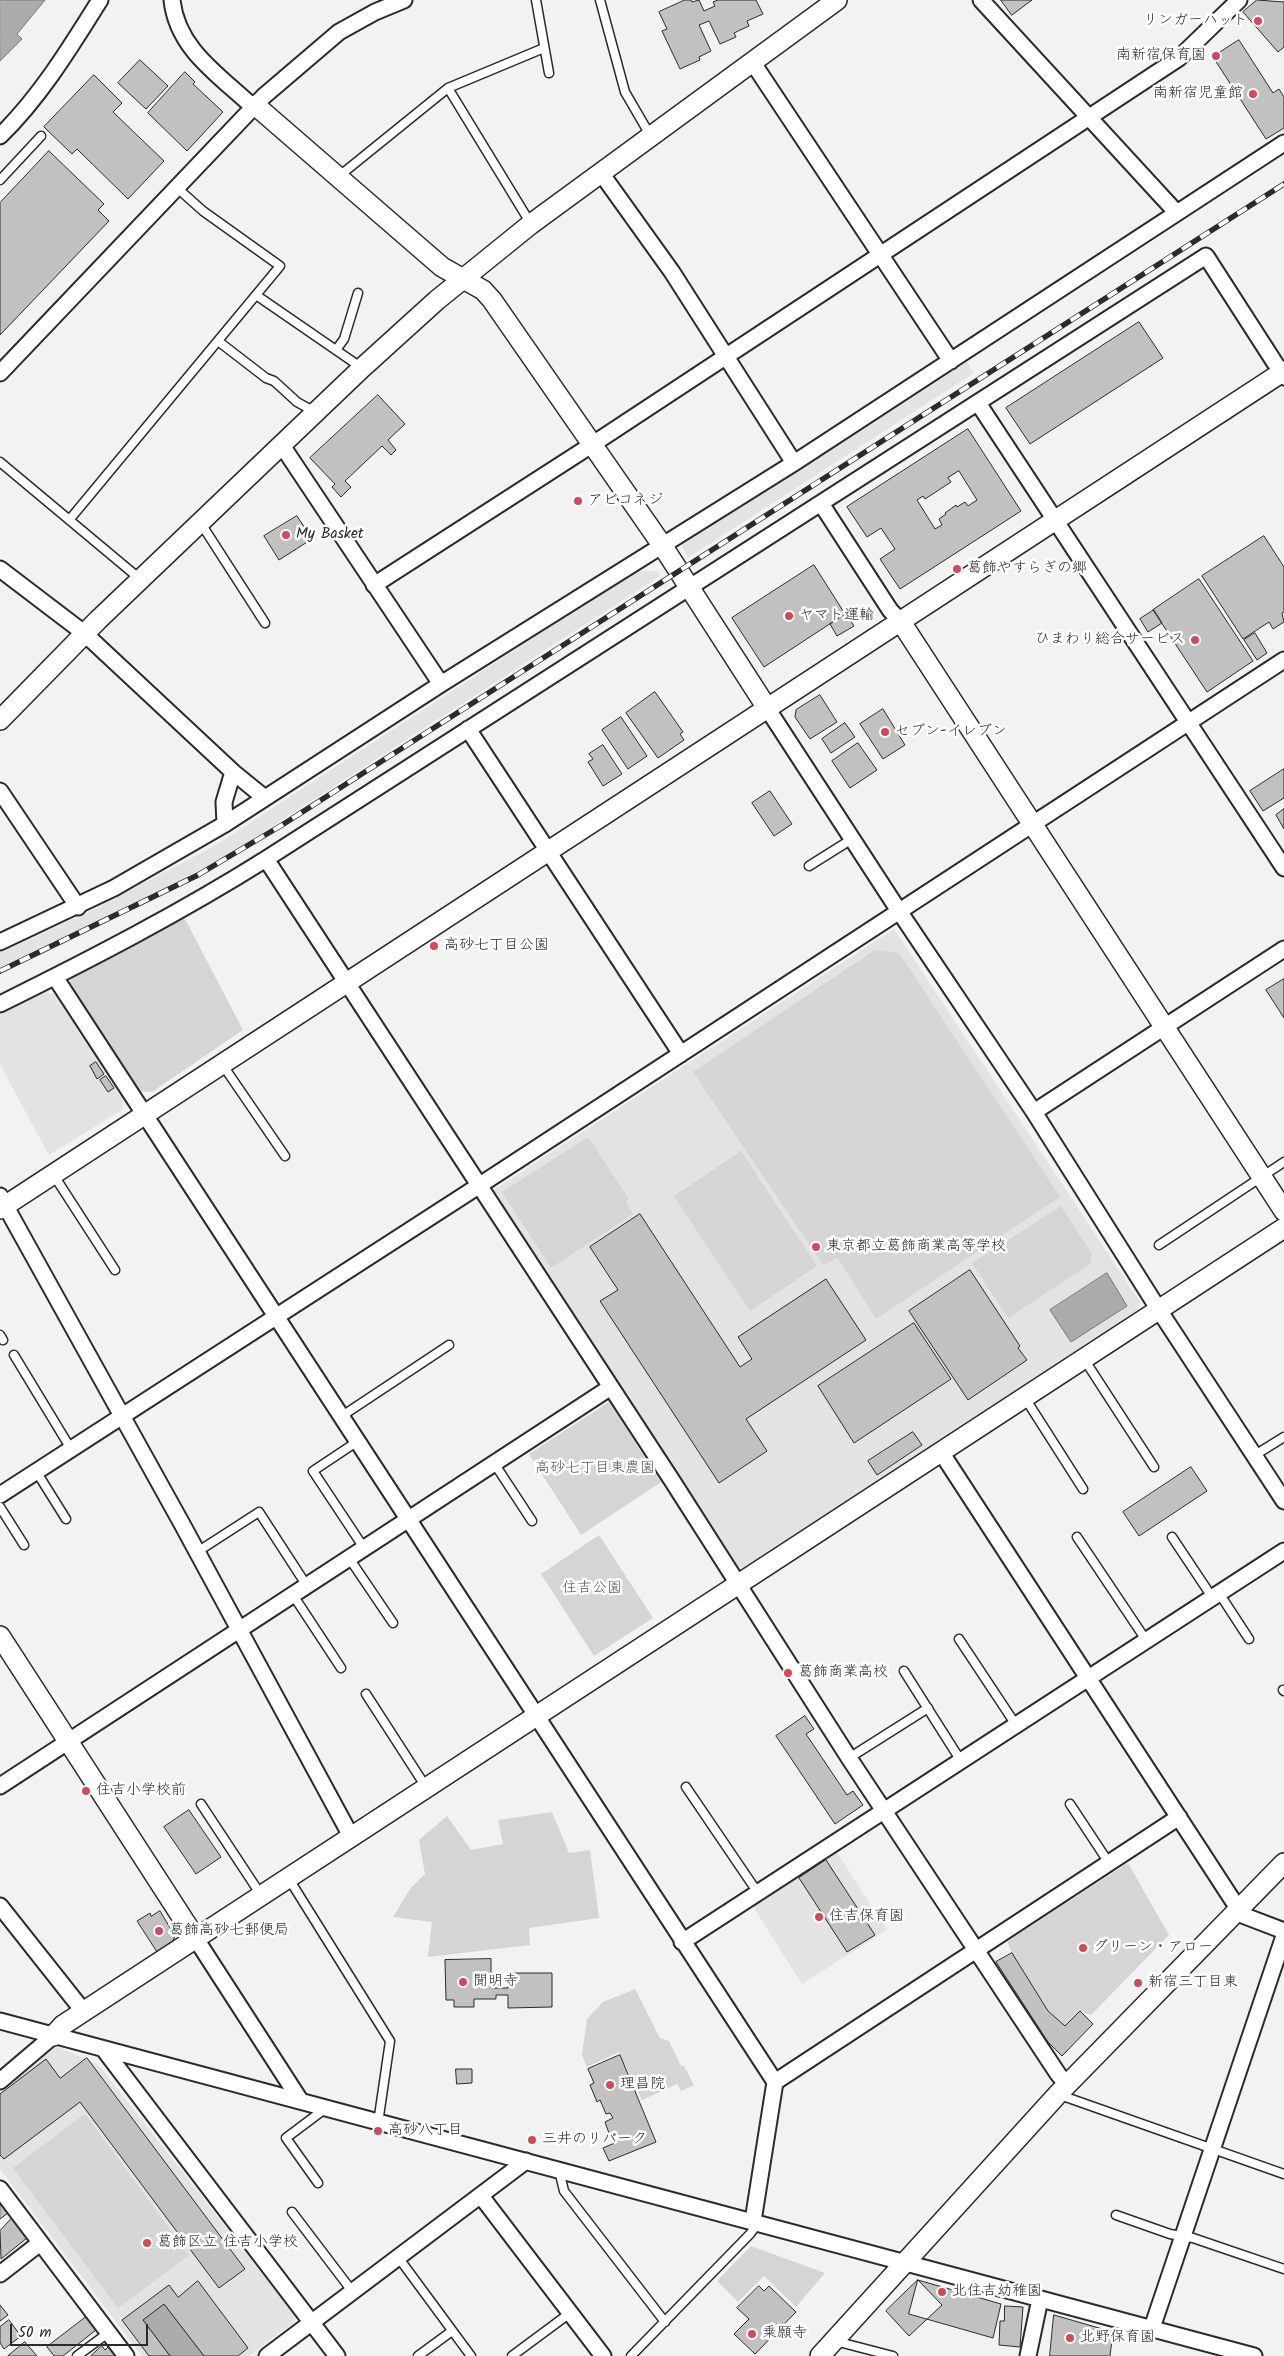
<!DOCTYPE html>
<meta charset="utf-8">
<style>
body{margin:0}
#map{position:relative;width:1284px;height:2356px;overflow:hidden;background:#f2f2f2;font-family:Kalam,sans-serif}
canvas{display:block}
.scale{position:absolute;left:10px;top:2324px;width:138px;height:22px;box-sizing:border-box;border:2px solid #2b2b2b;border-top:0;padding-left:6px;font-size:15px;line-height:18px;white-space:nowrap;color:#2b2b2b;-webkit-text-stroke:4px #fff;paint-order:stroke}
</style>
<div id="map">
<canvas width="1284" height="2356"></canvas>
<div class="scale">50 m</div>
</div>
<script>
const ctx = document.querySelector('canvas').getContext('2d');
ctx.lineJoin = 'round';
function paint(path, color) {
  ctx.fillStyle = color;
  ctx.fill(path, 'evenodd');
}
function trace(path, color, width, dash) {
  ctx.strokeStyle = color;
  ctx.lineWidth = width;
  ctx.lineCap = dash ? 'butt' : 'round';
  ctx.setLineDash(dash || []);
  ctx.stroke(path);
}
function label(font, color, halo, rows, align = 'center') {
  ctx.font = font + ' Kalam,"Klee One",sans-serif';
  ctx.lineWidth = 5;
  ctx.setLineDash([]);
  ctx.textBaseline = 'middle';
  ctx.strokeStyle = halo;
  ctx.fillStyle = color;
  for (const [text, x, y, turn = 0] of rows) {
    ctx.save();
    ctx.translate(x, y);
    ctx.rotate((+turn || 0) * Math.PI / 180);
    ctx.textAlign = isNaN(turn) ? turn : align;
    if (halo) ctx.strokeText(text, 0, 0);
    ctx.fillText(text, 0, 0);
    ctx.restore();
  }
}
paint(new Path2D(`
 M 966,360 L 974,373 L 688,558 L 680,542 Z
 M 636,571 L 657,571 L 660,576 L 223,858 L 104,924 L 0,975 L 0,953 L 93,910 L 216,845 Z
 M 894,929 L 1140,1302 L 1138,1310 L 739,1572 L 492,1191 Z
 M 46,992 L 54,994 L 123,1100 L 122,1110 L 49,1155 L 0,1065 L 0,1014 Z
 M 836,1851 L 887,1930 L 802,1984 L 752,1905 Z
 M 56,2046 L 99,2065 L 295,2316 L 295,2321 L 249,2356 L 142,2356 L 0,2169 L 0,2090 Z`), '#e3e3e3');
paint(new Path2D(`
 M 184,917 L 243,1030 L 152,1092 L 139,1091 L 70,984 L 71,978 Z
 M 875,950 L 899,953 L 1060,1197 L 876,1319 L 838,1258 L 823,1265 L 693,1072 Z
 M 588,1137 L 629,1199 L 626,1202 L 633,1214 L 551,1268 L 502,1192 Z
 M 741,1151 L 817,1266 L 750,1311 L 674,1196 Z
 M 1061,1206 L 1092,1254 L 1090,1264 L 1008,1318 L 972,1263 Z
 M 609,1402 L 661,1482 L 581,1535 L 529,1454 Z
 M 599,1535 L 653,1618 L 594,1656 L 541,1574 Z
 M 552,1812 L 569,1853 L 590,1850 L 599,1918 L 529,1928 L 530,1945 L 428,1957 L 432,1922 L 393,1917 L 410,1889 L 425,1874 L 419,1840 L 447,1816 L 471,1850 L 503,1844 L 498,1820 Z
 M 1128,1863 L 1169,1935 L 1091,2015 L 1080,2011 L 1065,2026 L 1048,2011 L 1012,1953 L 1008,1944 L 1008,1941 Z
 M 635,1989 L 660,2038 L 669,2041 L 681,2066 L 684,2066 L 694,2085 L 681,2091 L 677,2084 L 642,2100 L 619,2052 L 587,2067 L 582,2055 L 587,2019 L 603,2002 Z
 M 85,2114 L 189,2255 L 118,2308 L 13,2168 Z
 M 751,2246 L 825,2273 L 796,2307 L 764,2276 L 738,2302 L 717,2281 Z`), '#d5d5d5');
const water = new Path2D(`
 M 0,0 L 45,0 L 17,34 L 22,39 L 0,61 Z
 M 1107,1273 L 1127,1306 L 1071,1342 L 1050,1310 Z
 M 164,2304 L 204,2356 L 170,2356 L 143,2320 Z`);
paint(water, '#ababab');
trace(water, '#787878', 1);
const building = new Path2D(`
 M 685,0 L 691,0 L 692,2 L 699,0 L 704,11 L 715,6 L 713,2 L 718,0 L 756,0 L 763,14 L 747,21 L 749,26 L 734,33 L 736,37 L 720,44 L 709,21 L 699,25 L 711,51 L 699,57 L 700,60 L 680,69 L 662,31 L 667,29 L 659,12 Z
 M 1001,0 L 1032,0 L 1012,15 Z
 M 1257,0 L 1284,2 L 1284,47 L 1278,52 L 1243,12 Z
 M 1239,40 L 1273,93 L 1279,89 L 1284,97 L 1284,128 L 1266,139 L 1213,57 Z
 M 140,60 L 168,86 L 146,109 L 118,83 Z
 M 185,72 L 195,82 L 193,84 L 223,112 L 187,151 L 148,113 Z
 M 94,75 L 122,103 L 113,112 L 164,161 L 128,199 L 77,149 L 72,154 L 44,127 Z
 M 49,151 L 104,204 L 98,210 L 109,221 L 0,335 L 0,203 Z
 M 1139,322 L 1163,358 L 1030,444 L 1006,408 Z
 M 378,395 L 405,424 L 388,440 L 396,450 L 391,455 L 382,446 L 345,481 L 351,487 L 341,497 L 332,487 L 335,484 L 310,458 Z
 M 968,429 L 1021,511 L 900,589 L 880,559 L 895,549 L 881,528 L 867,537 L 847,507 ZM 959,471 L 977,500 L 968,506 L 965,502 L 957,507 L 956,505 L 945,513 L 946,514 L 939,519 L 942,525 L 935,529 L 917,500 L 923,496 L 925,499 L 951,482 L 948,478 Z
 M 297,516 L 312,539 L 279,560 L 264,536 Z
 M 1264,536 L 1284,567 L 1284,612 L 1282,613 L 1284,622 L 1273,629 L 1269,622 L 1243,639 L 1202,576 Z
 M 814,565 L 845,614 L 764,667 L 732,618 Z
 M 1199,579 L 1253,661 L 1207,692 L 1153,610 Z
 M 1154,610 L 1162,623 L 1148,632 L 1140,619 Z
 M 846,614 L 854,626 L 837,636 L 830,624 Z
 M 1255,633 L 1267,653 L 1257,660 L 1244,640 Z
 M 655,692 L 683,732 L 680,734 L 684,740 L 658,758 L 626,713 Z
 M 820,695 L 837,722 L 810,739 L 795,717 L 796,710 Z
 M 883,709 L 905,745 L 883,759 L 860,724 Z
 M 621,717 L 647,756 L 628,769 L 602,730 Z
 M 845,723 L 855,737 L 831,753 L 822,739 Z
 M 858,743 L 877,770 L 850,788 L 832,761 Z
 M 603,745 L 622,774 L 603,786 L 588,762 L 593,759 L 589,754 Z
 M 1284,769 L 1284,798 L 1263,811 L 1250,791 Z
 M 770,791 L 792,824 L 774,836 L 752,803 Z
 M 1284,809 L 1284,829 L 1276,815 Z
 M 1284,979 L 1284,1018 L 1266,990 Z
 M 96,1062 L 104,1074 L 97,1079 L 90,1066 Z
 M 106,1076 L 114,1088 L 108,1092 L 100,1080 Z
 M 640,1214 L 740,1367 L 752,1359 L 738,1337 L 826,1279 L 866,1340 L 746,1419 L 767,1451 L 719,1483 L 600,1301 L 618,1290 L 590,1247 Z
 M 970,1270 L 1020,1346 L 1018,1348 L 1027,1360 L 968,1400 L 909,1311 Z
 M 914,1323 L 951,1379 L 854,1443 L 818,1386 Z
 M 913,1432 L 922,1445 L 877,1475 L 868,1461 Z
 M 1191,1467 L 1207,1491 L 1139,1536 L 1123,1512 Z
 M 805,1716 L 814,1729 L 806,1734 L 847,1795 L 853,1791 L 863,1805 L 835,1824 L 776,1736 Z
 M 189,1810 L 221,1857 L 196,1874 L 164,1827 Z
 M 826,1860 L 875,1935 L 847,1952 L 799,1878 Z
 M 160,1911 L 175,1936 L 172,1943 L 157,1952 L 137,1921 L 150,1913 L 151,1916 Z
 M 1012,1953 L 1048,2011 L 1065,2026 L 1080,2011 L 1093,2024 L 1062,2056 L 1048,2042 L 996,1962 Z
 M 491,1959 L 491,1988 L 508,1988 L 507,1973 L 552,1973 L 552,2007 L 508,2008 L 508,1995 L 496,1995 L 496,1999 L 474,1999 L 474,2007 L 454,2007 L 454,2000 L 446,2000 L 445,1960 Z
 M 620,2055 L 656,2142 L 609,2161 L 603,2148 L 617,2142 L 614,2134 L 610,2136 L 605,2122 L 613,2118 L 610,2113 L 606,2114 L 600,2100 L 597,2102 L 590,2085 L 594,2083 L 588,2069 Z
 M 87,2058 L 245,2269 L 219,2288 L 80,2102 L 4,2159 L 0,2155 L 0,2094 L 46,2059 L 60,2078 Z
 M 456,2069 L 472,2069 L 472,2083 L 457,2084 Z
 M 0,2203 L 8,2213 L 0,2219 Z
 M 12,2218 L 27,2238 L 1,2259 L 0,2231 Z
 M 918,2280 L 942,2305 L 909,2336 L 886,2311 Z
 M 918,2280 L 1001,2304 L 993,2338 L 909,2314 Z
 M 198,2281 L 248,2348 L 238,2356 L 204,2356 L 164,2304 L 143,2320 L 170,2356 L 149,2356 L 122,2320 L 169,2285 L 178,2297 Z
 M 759,2286 L 764,2291 L 769,2286 L 796,2312 L 755,2354 L 734,2334 L 749,2319 L 737,2308 Z
 M 0,2305 L 8,2315 L 0,2321 Z
 M 1005,2306 L 1023,2307 L 1020,2347 L 999,2345 L 1000,2321 L 1004,2321 Z
 M 1054,2315 L 1113,2332 L 1110,2356 L 1050,2356 Z
 M 86,2317 L 96,2330 L 63,2356 L 54,2356 L 47,2347 Z
 M 9,2320 L 21,2336 L 4,2349 L 0,2343 L 0,2327 Z
 M 25,2342 L 37,2356 L 8,2356 Z
 M 102,2346 L 105,2350 L 109,2346 L 117,2356 L 91,2356 Z`);
paint(building, '#c1c1c1');
trace(building, '#2b2b2b', 1);
const service = new Path2D(`
 M 536,0 L 549,73
 M 600,0 L 625,92 L 650,135
 M 448,88 L 531,224
 M 338,177 L 448,88 L 544,48
 M 0,180 L 41,136
 M 256,295 L 362,368
 M 218,341 L 266,378 L 274,381 L 297,402 L 315,412
 M 336,350 L 344,339 L 358,293
 M 0,462 L 140,579
 M 70,519 L 280,266 L 203,211 L 175,186
 M 200,522 L 265,623
 M 809,866 L 852,839
 M 222,1064 L 285,1156
 M 53,1174 L 115,1270
 M 1159,1245 L 1284,1162
 M 0,1335 L 3,1340
 M 14,1355 L 71,1449
 M 1084,1359 L 1154,1467
 M 1025,1398 L 1083,1489
 M 342,1416 L 449,1345
 M 358,1441 L 313,1471 L 364,1548
 M 1255,1455 L 1284,1437
 M 494,1463 L 532,1521
 M 36,1471 L 66,1519
 M 0,1507 L 24,1545
 M 1077,1537 L 1146,1640
 M 1172,1537 L 1212,1597
 M 197,1552 L 259,1512 L 307,1586
 M 349,1558 L 393,1623
 M 1219,1593 L 1249,1639
 M 293,1595 L 341,1668
 M 959,1639 L 1016,1725
 M 904,1671 L 961,1761
 M 1283,1690 L 1284,1691
 M 366,1694 L 426,1787
 M 849,1758 L 928,1708
 M 686,1787 L 758,1893
 M 201,1804 L 261,1895
 M 1070,1804 L 1109,1863
 M 289,1879 L 390,2041 L 378,2123
 M 1060,2095 L 1284,2174
 M 559,2170 L 564,2191 L 665,2322
 M 318,2183 L 286,2138 L 326,2108
 M 292,2212 L 352,2291
 M 1116,2215 L 1170,2234 L 1193,2238 L 1284,2269
 M 398,2257 L 471,2356
 M 835,2341 L 893,2356
 M 77,2356 L 108,2333
 M 418,2356 L 452,2331
 M 512,2356 L 570,2313
 M 631,2356 L 750,2234 L 758,2223`);
const minor = new Path2D(`
 M 172,0 C 177,49 219,75 253,107
 M 981,0 L 1176,212
 M 753,63 L 951,361
 M 0,136 C 40,97 70,48 100,0
 M 601,173 L 672,272 L 794,463
 M 0,373 L 264,96 L 339,32 L 375,12 L 404,0
 M 978,403 L 1284,868
 M 281,444 L 441,684
 M 822,505 L 890,610 L 901,622
 M 0,569 L 84,633 L 233,772 L 265,798
 M 374,585 L 593,444 L 1179,58 L 1239,0
 M 767,708 L 899,911 L 1034,1112 L 1159,1310 L 1284,1501
 M 468,729 L 681,1054
 M 0,791 L 78,907
 M 225,824 L 224,802 L 233,772
 M 266,859 L 673,1482 L 849,1758 L 1058,2074 L 1067,2085
 M 0,942 L 114,888 L 225,824 L 441,684 L 794,463 L 1284,143
 M 55,977 L 775,2082 L 753,2221
 M 0,1004 C 91,959 180,913 266,859 L 1206,256 L 1284,377
 M 1034,1112 L 1284,949
 M 0,1196 L 182,1524 L 352,1838
 M 941,1452 L 1239,1910
 M 0,1495 L 480,1185 L 1284,660
 M 0,1786 L 611,1387
 M 0,1906 L 84,2012
 M 1237,1913 L 1284,1931
 M 196,1939 L 300,2100
 M 682,1942 L 1284,1551
 M 0,2021 L 1254,2356
 M 105,2051 L 337,2356
 M 0,2081 L 53,2036
 M 775,2082 L 1179,1817
 M 0,2189 L 126,2356
 M 481,2196 L 603,2356
 M 0,2274 L 40,2243
 M 1152,2328 L 1284,1936
 M 267,2356 L 526,2161
 M 1028,2356 L 1040,2299`);
const tertiary = new Path2D(`
 M 255,105 L 442,267 L 483,290 L 492,300 L 662,545 L 767,708
 M 901,622 L 1284,1211
 M 0,720 L 98,620 L 362,368 L 437,300 L 531,224 L 837,0
 M 0,1209 L 1284,371
 M 0,1636 L 196,1939
 M 53,2036 L 63,2025 L 1284,1228
 M 820,2356 L 1058,2094 L 1284,1863`);
trace(service, '#2b2b2b', 11);
trace(minor, '#2b2b2b', 19);
trace(tertiary, '#2b2b2b', 22);
trace(service, '#fff', 8);
trace(minor, '#fff', 15);
trace(tertiary, '#fff', 19);
const rail = new Path2D(`
 M 0,971 L 198,875 L 282,825 L 1284,184`);
trace(rail, '#2b2b2b', 5.5);
trace(rail, '#fff', 4, [11]);
for (const [x, y, r, color] of [
 [1258,21,5,"#d1495b"],
 [1216,56,5,"#d1495b"],
 [1253,94,5,"#d1495b"],
 [578,501,5,"#d1495b"],
 [286,535,5,"#d1495b"],
 [957,569,5,"#d1495b"],
 [789,616,5,"#d1495b"],
 [1195,640,5,"#d1495b"],
 [885,732,5,"#d1495b"],
 [434,946,5,"#d1495b"],
 [816,1247,5,"#d1495b"],
 [788,1673,5,"#d1495b"],
 [86,1791,5,"#d1495b"],
 [819,1917,5,"#d1495b"],
 [159,1931,5,"#d1495b"],
 [1083,1948,5,"#d1495b"],
 [463,1982,5,"#d1495b"],
 [1138,1983,5,"#d1495b"],
 [610,2085,5,"#d1495b"],
 [378,2131,5,"#d1495b"],
 [532,2140,5,"#d1495b"],
 [147,2243,5,"#d1495b"],
 [942,2292,5,"#d1495b"],
 [752,2334,5,"#d1495b"],
 [1070,2338,5,"#d1495b"]
]) {
  const dot = new Path2D();
  dot.arc(x, y, r, 0, 2 * Math.PI);
  ctx.fillStyle = color;
  ctx.fill(dot);
  trace(dot, '#fff', 2);
}
label('15px', '#2b2b2b', '#fff', [
 ["リンガーハット",1248,21,"right"],
 ["南新宿保育園",1206,56,"right"],
 ["南新宿児童館",1243,94,"right"],
 ["アビコネジ",588,501],
 ["My Basket",296,535],
 ["葛飾やすらぎの郷",967,569],
 ["ヤマト運輸",799,616],
 ["ひまわり総合サービス",1185,640,"right"],
 ["セブン-イレブン",895,732],
 ["高砂七丁目公園",444,946],
 ["東京都立葛飾商業高等学校",826,1247],
 ["葛飾商業高校",798,1673],
 ["住吉小学校前",96,1791],
 ["住吉保育園",829,1917],
 ["葛飾高砂七郵便局",169,1931],
 ["グリーン・アロー",1093,1948],
 ["聞明寺",473,1982],
 ["新宿三丁目東",1148,1983],
 ["理昌院",620,2085],
 ["高砂八丁目",388,2131],
 ["三井のリパーク",542,2140],
 ["葛飾区立 住吉小学校",157,2243],
 ["北住吉幼稚園",952,2292],
 ["乗願寺",762,2334],
 ["北野保育園",1080,2338]
], 'left');
label('15px', '#565656', '#fff', [
 ["高砂七丁目東農園",595,1469],
 ["住吉公園",592,1589]
]);
</script>
